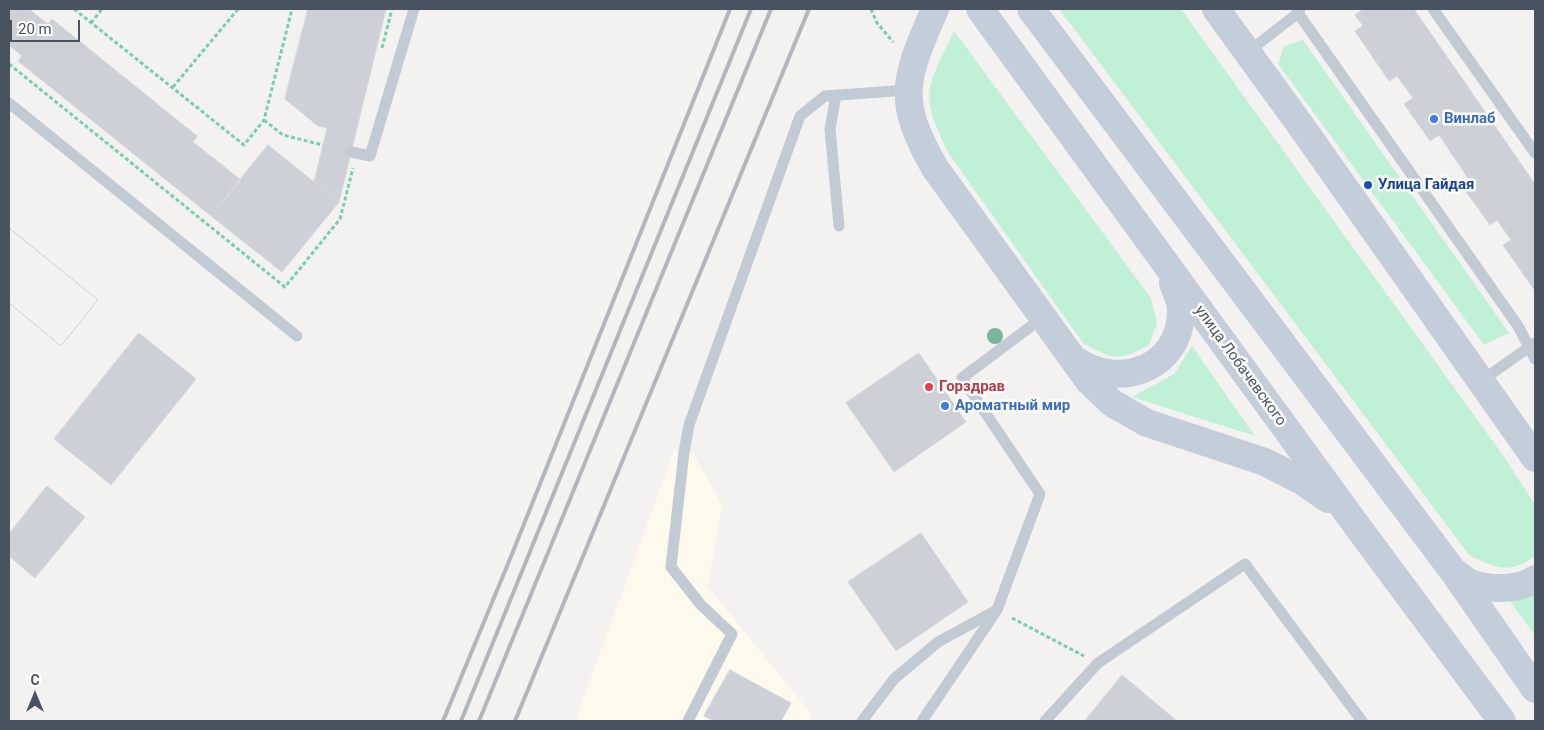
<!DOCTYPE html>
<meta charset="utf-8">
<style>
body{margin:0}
#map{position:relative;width:1544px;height:730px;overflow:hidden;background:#f4f2f1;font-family:Roboto,sans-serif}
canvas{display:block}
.frame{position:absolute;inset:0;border:10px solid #495360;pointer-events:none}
.north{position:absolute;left:10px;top:670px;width:50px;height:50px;-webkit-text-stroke:4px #fff;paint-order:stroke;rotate:0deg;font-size:14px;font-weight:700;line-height:20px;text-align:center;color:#495360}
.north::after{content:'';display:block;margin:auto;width:18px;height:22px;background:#495360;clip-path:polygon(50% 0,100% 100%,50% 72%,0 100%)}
.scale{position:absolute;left:10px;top:20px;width:70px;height:22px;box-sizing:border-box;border:2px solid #495360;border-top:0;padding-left:6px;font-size:15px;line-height:18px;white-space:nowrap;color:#495360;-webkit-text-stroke:4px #fff;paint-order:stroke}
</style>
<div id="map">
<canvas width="1544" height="730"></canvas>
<div class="frame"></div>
<div class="north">С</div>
<div class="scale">20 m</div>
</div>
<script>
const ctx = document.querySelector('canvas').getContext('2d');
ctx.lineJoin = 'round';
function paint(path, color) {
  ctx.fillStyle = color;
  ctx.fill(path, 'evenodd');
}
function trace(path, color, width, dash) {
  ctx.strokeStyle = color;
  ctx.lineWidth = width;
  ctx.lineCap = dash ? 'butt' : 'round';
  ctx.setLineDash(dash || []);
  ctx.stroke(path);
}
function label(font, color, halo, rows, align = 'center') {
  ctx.font = font + ' Roboto,sans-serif';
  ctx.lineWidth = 5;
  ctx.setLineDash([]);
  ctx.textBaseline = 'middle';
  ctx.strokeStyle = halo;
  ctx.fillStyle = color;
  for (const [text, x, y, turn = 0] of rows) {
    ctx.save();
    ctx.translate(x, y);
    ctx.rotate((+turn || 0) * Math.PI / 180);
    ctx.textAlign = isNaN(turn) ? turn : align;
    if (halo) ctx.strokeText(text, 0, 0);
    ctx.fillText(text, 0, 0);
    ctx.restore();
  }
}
paint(new Path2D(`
 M 674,451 L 693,453 L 722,505 L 708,587 L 812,715 L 808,721 L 575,721 Z`), '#fdf9ec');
paint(new Path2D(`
 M 1059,9 L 1181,9 L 1505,458 L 1535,505 L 1535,556 C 1509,575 1496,568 1469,555 Z
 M 954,31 L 1151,298 L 1157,324 L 1149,345 C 1117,362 1114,360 1083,343 L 949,154 C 919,94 926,89 954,31 Z
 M 1303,40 L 1509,333 L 1484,345 L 1278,64 L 1284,46 Z
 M 1192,346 L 1255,436 L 1132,397 L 1174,374 Z
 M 1535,592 L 1535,636 L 1507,597 Z`), '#c0f1d7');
const building = new Path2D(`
 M 10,9 L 29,9 L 48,24 L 52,19 L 197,136 L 193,142 L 241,180 L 211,216 L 18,61 L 22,56 L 9,45 Z
 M 308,9 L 386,9 L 339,202 L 314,182 L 327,128 L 318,126 L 285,99 Z
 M 1364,9 L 1414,9 L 1535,184 L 1535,291 L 1503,245 L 1511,240 L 1497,220 L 1490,225 L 1462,186 L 1470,181 L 1439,135 L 1430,141 L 1404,104 L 1413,98 L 1397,76 L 1389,81 L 1355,31 L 1363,26 L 1355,15 Z
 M 268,145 L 339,202 L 282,272 L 211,216 Z
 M 9,228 L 98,300 L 61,346 L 9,303 Z
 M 9,228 L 98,300 L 61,346 L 9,303 Z
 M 139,333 L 196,379 L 111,485 L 54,439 Z
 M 919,353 L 966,422 L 894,472 L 846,403 Z
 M 47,486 L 85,517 L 35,578 L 9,556 L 9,534 Z
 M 921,533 L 968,602 L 896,651 L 848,582 Z
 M 730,670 L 791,703 L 781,721 L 714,721 L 704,716 Z
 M 1122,675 L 1177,721 L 1085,721 Z`);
paint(building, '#cdd0d7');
trace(building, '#d5d7dd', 1);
trace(new Path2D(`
 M 74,9 L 244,145 L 264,120 L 292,9
 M 871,9 L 877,23 L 893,42
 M 91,23 L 102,9
 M 382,48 L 392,9
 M 9,64 L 285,287 L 340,219 L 353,168
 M 173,87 L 238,9
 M 264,120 L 283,135 L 323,145
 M 1012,618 L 1084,656`), '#77d0ac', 3, [4, 2.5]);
trace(new Path2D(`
 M 1433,9 L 1535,153
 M 1298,13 L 1518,326 L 1535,359
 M 1248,52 L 1298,13 L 1300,9
 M 836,95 L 830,129 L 839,226
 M 9,103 L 297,336
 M 351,152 L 370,156 L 414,9
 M 1481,381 L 1535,343
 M 688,721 L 732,634 L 701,605 L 671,567 L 684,452 L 689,425 L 800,116 L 825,96 L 908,90
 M 862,721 L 894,679 L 938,642 L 995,611
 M 922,721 L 997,610 L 1040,494 L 962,378 L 1030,327
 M 1045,721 L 1098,663 L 1245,564 L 1362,721`), '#c2cad3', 11);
trace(new Path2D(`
 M 935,9 C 905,79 895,98 935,168 L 1089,381 L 1112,403 L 1147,423 L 1265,462 L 1302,481 L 1328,499
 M 980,9 L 1360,530 L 1502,721
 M 1031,9 L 1453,571 L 1535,689
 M 1216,9 L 1301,126 L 1535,458
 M 1077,361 C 1120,390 1180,368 1181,312 C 1182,303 1176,292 1173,283
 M 1453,571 C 1459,575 1466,582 1473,584 C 1492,590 1519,590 1535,579`), '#c4cdda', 28);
trace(new Path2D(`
 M 443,721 L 510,559 L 730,9
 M 461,721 L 751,9
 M 479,721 L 771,9
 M 515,721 L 809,9`), '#b3b6bc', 4);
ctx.fillStyle = '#7ab69c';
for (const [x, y] of [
 [995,336]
]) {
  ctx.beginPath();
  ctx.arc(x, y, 8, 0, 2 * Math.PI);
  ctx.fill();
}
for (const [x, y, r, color] of [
 [1434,119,5,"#3f7fe0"],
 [1368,185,5,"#1a4fb4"],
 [929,387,5,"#e0444e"],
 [945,406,5,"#3f7fe0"]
]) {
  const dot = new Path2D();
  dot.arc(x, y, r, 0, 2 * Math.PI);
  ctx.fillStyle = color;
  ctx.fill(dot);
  trace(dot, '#fff', 2);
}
label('bold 15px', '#366cbe', '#fff', [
 ["Винлаб",1444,119],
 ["Ароматный мир",955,406]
], 'left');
label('bold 15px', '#164399', '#fff', [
 ["Улица Гайдая",1378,185]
], 'left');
label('15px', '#495360', '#fff', [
 ["улица Лобачевского",1240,366,54]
]);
label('bold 15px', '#be3a42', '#fff', [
 ["Горздрав",939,387]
], 'left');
</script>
